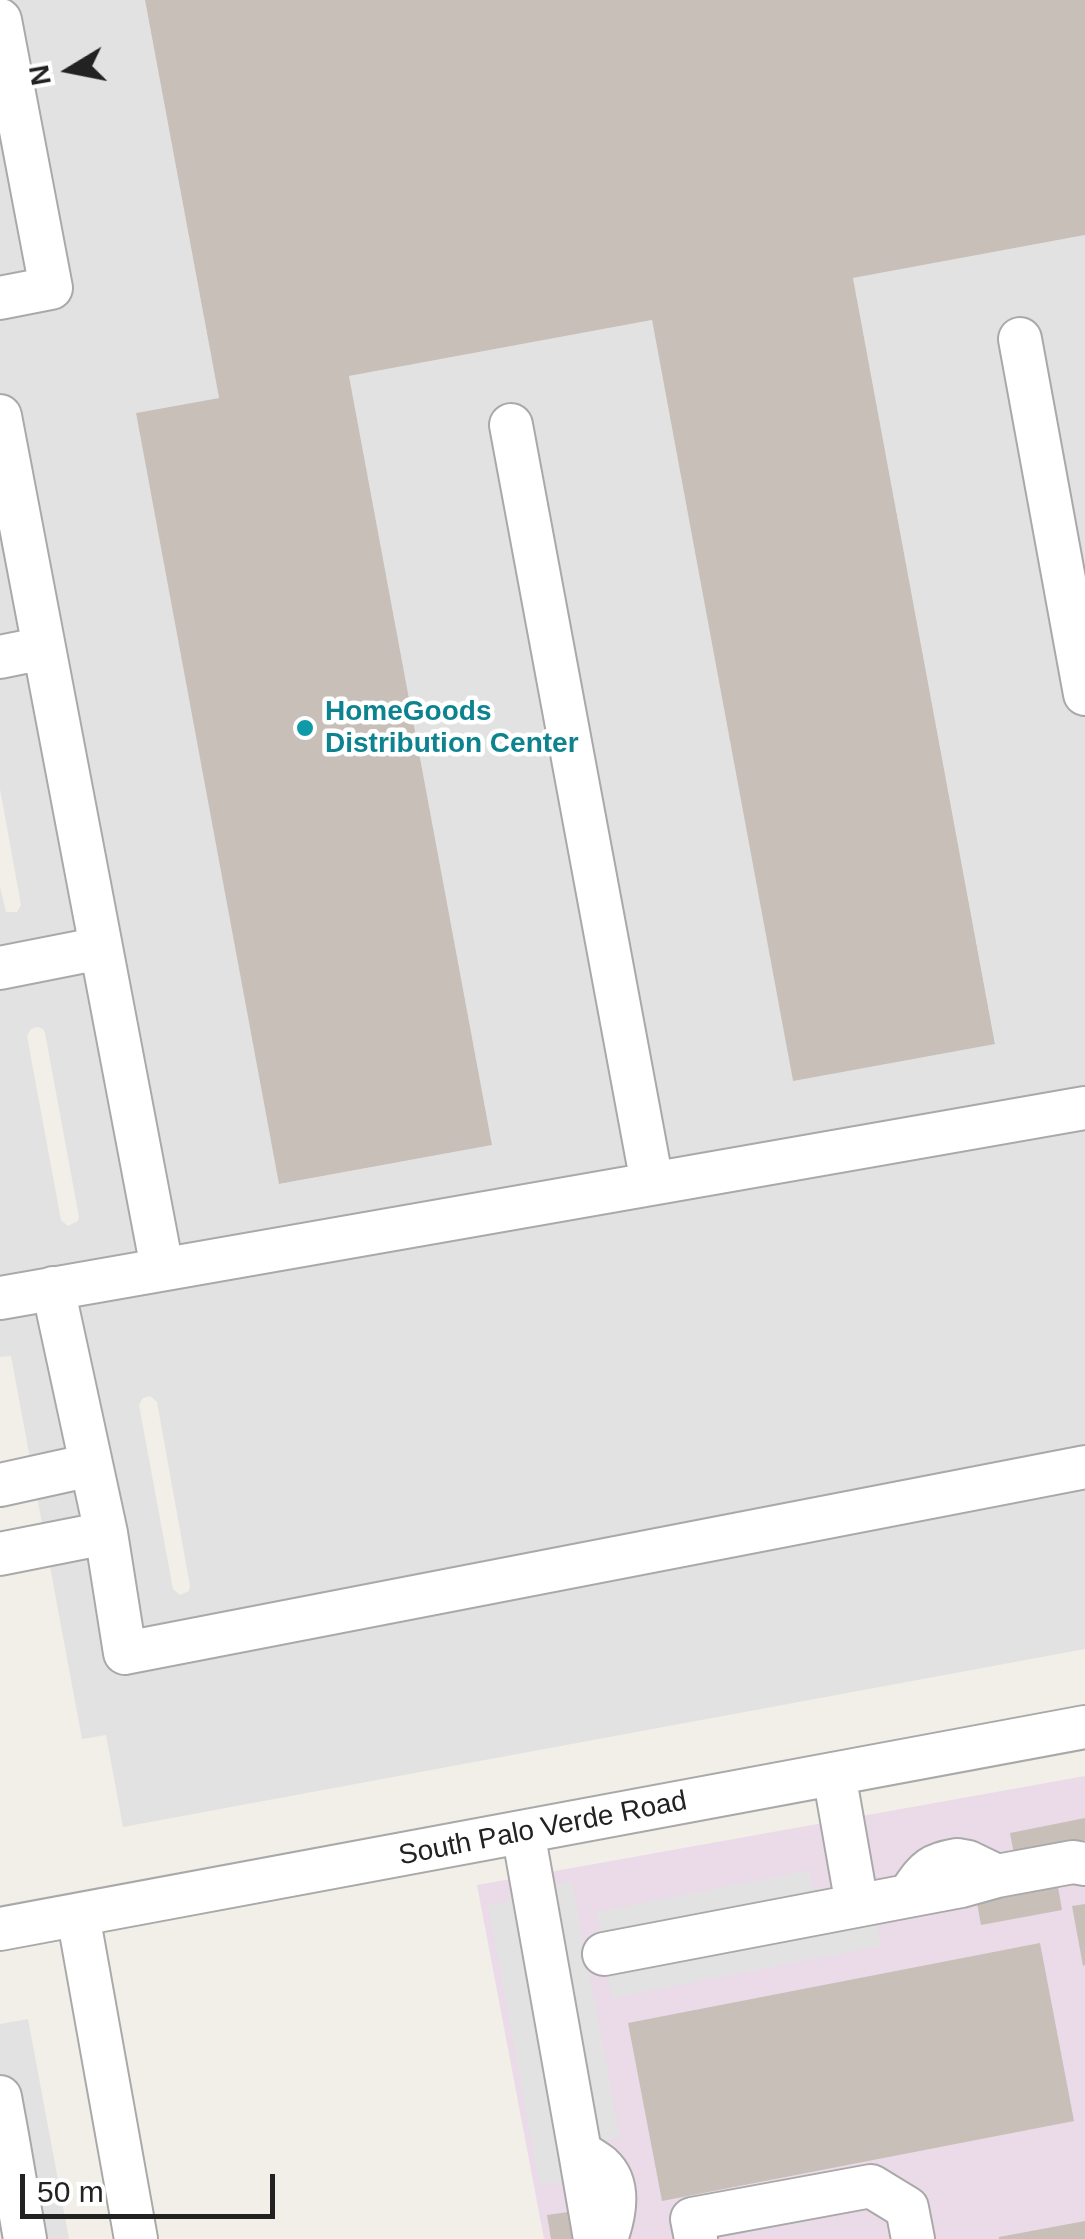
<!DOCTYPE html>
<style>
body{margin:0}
#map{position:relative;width:1085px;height:2239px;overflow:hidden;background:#f2efe9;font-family:Arial,sans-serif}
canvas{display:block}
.north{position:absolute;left:20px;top:20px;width:100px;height:100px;-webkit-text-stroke:8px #fff;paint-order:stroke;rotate:260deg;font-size:28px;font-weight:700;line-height:40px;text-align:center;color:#222}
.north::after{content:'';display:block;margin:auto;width:35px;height:45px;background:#222;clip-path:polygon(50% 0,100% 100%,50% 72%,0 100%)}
.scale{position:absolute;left:20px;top:2174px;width:255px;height:45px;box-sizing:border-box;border:5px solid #222;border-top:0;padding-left:12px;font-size:30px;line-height:35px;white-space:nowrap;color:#222;-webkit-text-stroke:8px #fff;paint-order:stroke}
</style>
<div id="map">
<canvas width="1085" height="2239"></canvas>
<div class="north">N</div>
<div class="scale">50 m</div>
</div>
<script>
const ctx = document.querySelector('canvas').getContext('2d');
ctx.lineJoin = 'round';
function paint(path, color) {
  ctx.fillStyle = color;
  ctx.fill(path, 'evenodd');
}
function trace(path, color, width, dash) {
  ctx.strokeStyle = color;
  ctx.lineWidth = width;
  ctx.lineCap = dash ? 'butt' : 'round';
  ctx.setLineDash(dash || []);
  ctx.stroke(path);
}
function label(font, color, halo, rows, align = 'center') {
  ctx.font = font + ' Arial,sans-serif';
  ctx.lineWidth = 9;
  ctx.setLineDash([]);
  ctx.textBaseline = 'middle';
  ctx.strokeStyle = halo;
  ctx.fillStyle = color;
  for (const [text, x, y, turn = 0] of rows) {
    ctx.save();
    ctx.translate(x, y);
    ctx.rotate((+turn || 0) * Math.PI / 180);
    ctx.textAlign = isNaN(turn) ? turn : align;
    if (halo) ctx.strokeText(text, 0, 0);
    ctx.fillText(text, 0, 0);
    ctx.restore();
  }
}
paint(new Path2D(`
 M 1085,1776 L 1085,2239 L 544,2239 L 477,1885 Z`), '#ebdbe8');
paint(new Path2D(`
 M 0,0 L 145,0 L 219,398 L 136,413 L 280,1184 L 492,1145 L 349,376 L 652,320 L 793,1080 L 995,1043 L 853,278 L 1085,235 L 1085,1649 L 123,1827 L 106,1735 L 82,1739 L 11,1356 L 0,1357 L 0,887 L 6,912 L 17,912 L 21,905 L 0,789 ZM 38,1027 L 43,1029 L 45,1033 L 79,1217 L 78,1221 L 68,1226 L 61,1220 L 27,1036 L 31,1029 ZM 150,1396 L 157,1402 L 190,1586 L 189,1591 L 180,1595 L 173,1589 L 139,1405 L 143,1398 Z
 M 809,1870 L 821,1933 L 876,1921 L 881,1946 L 612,1998 L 597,1912 Z
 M 572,1882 L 620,2137 L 598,2142 L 565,2182 L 540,2186 L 488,1905 L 510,1901 L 509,1894 Z
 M 28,2019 L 69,2239 L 1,2239 L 0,2231 L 0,2024 Z`), '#e2e2e2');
paint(new Path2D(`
 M 145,0 L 1085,0 L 1085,235 L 853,278 L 995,1044 L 793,1081 L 652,320 L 349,376 L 492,1145 L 279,1184 L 136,413 L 219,398 Z
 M 1085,1818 L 1085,1840 L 1014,1854 L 1010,1833 Z
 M 1058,1887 L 1062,1910 L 981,1925 L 977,1903 Z
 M 1085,1904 L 1085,1965 L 1083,1966 L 1072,1906 Z
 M 1040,1943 L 1074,2121 L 662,2201 L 628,2023 Z
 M 568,2212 L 573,2239 L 551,2239 L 547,2215 Z
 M 1085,2221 L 1085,2239 L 999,2239 L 999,2237 Z`), '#c7bfb8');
const minor = new Path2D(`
 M 0,20 L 51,288 L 0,298
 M 1020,339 L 1085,694
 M 0,416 L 162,1268
 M 511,425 L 652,1183
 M 0,657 L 44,648
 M 0,968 L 101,948
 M 53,1288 L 106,1533 L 125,1653 L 1085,1467
 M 0,1298 L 1085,1108
 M 0,1485 L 91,1465
 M 0,1554 L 106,1533
 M 834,1774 L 857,1905
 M 523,1832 L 580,2152
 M 957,1860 L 968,1862 L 997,1876 L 961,1886 L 908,1896 C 926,1872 927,1865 957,1860 Z
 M 997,1876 L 1073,1862 L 1085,1864
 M 78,1915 L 136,2239
 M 0,1929 L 1085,1727
 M 604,1954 L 908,1896
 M 0,2097 L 7,2135
 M 0,2136 L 7,2135 L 25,2239
 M 595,2239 L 580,2152 C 586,2156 595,2161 601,2166 C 622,2185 614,2217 606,2239
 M 696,2239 L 692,2219 L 871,2186 L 907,2208 L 913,2239`);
trace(minor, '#a9a9a9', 46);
trace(minor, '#fff', 42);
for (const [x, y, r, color] of [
 [305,728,10,"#0f9aa8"]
]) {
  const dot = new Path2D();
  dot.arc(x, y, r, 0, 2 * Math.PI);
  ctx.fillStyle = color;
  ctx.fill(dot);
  trace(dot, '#fff', 4);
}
label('bold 28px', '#0d838f', '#fff', [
 ["HomeGoods",325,712],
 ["Distribution Center",325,744]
], 'left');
label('28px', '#222', '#fff', [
 ["South Palo Verde Road",543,1829,-11]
]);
</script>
